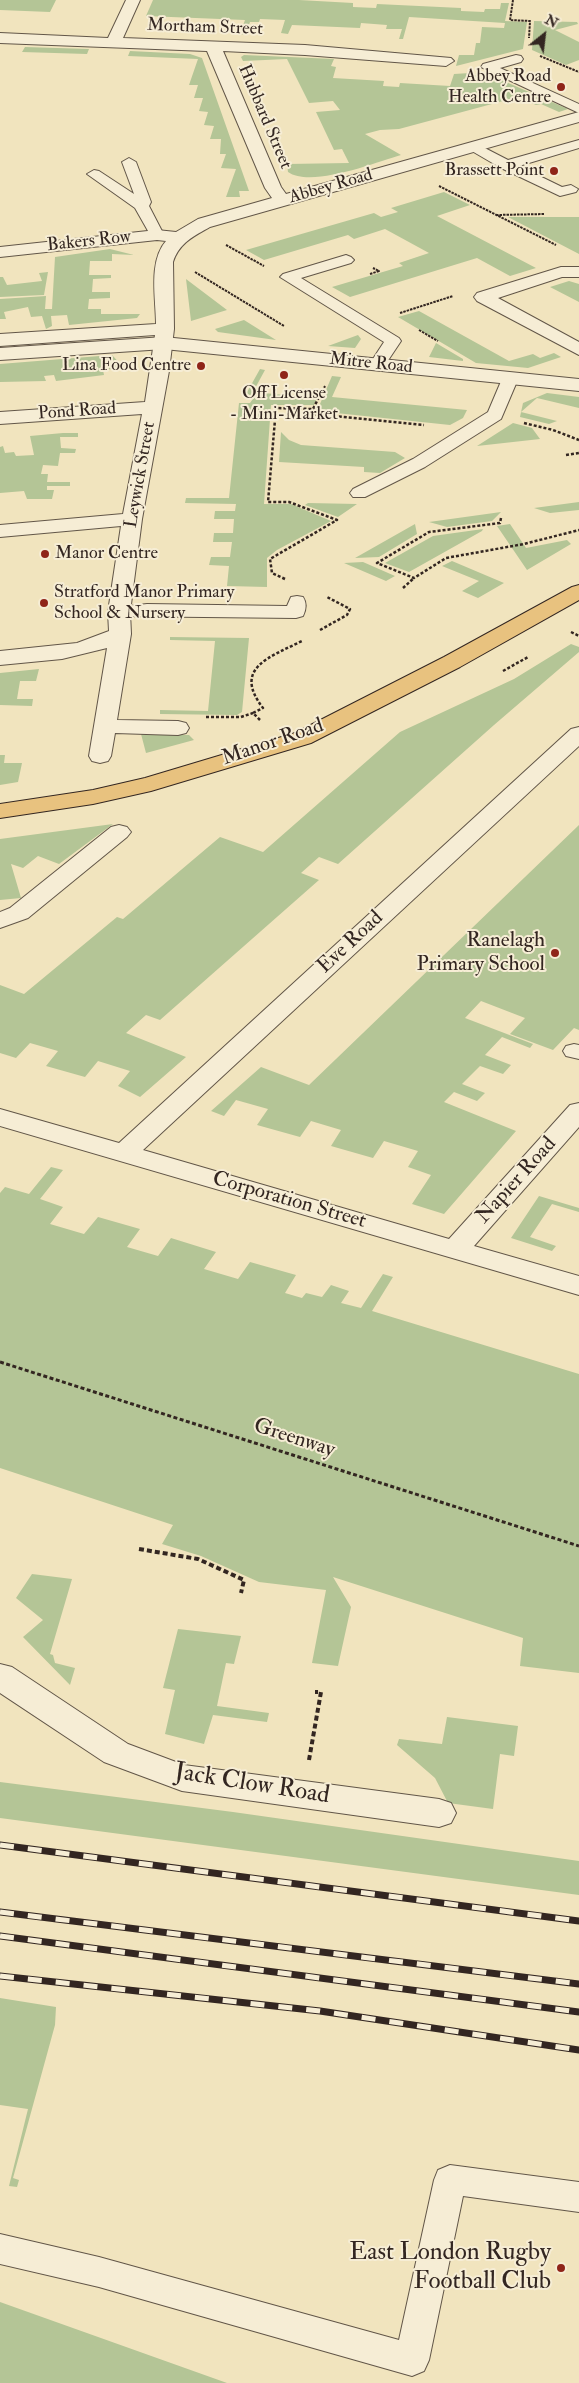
<!DOCTYPE html>
<style>
body{margin:0}
#map{position:relative;width:579px;height:2383px;overflow:hidden;background:#f1e4be;font-family:"IM FELL Double Pica",serif}
canvas{display:block}
.north{position:absolute;left:519px;top:10px;width:50px;height:50px;-webkit-text-stroke:4px #f6edd5;paint-order:stroke;rotate:29deg;font-size:14px;font-weight:700;line-height:20px;text-align:center;color:#332621}
.north::after{content:'';display:block;margin:auto;width:18px;height:22px;background:#332621;clip-path:polygon(50% 0,100% 100%,50% 72%,0 100%)}
</style>
<div id="map">
<canvas width="579" height="2383"></canvas>
<div class="north">N</div>
</div>
<script>
const ctx = document.querySelector('canvas').getContext('2d');
ctx.lineJoin = 'round';
function paint(path, color) {
  ctx.fillStyle = color;
  ctx.fill(path, 'evenodd');
}
function trace(path, color, width, dash) {
  ctx.strokeStyle = color;
  ctx.lineWidth = width;
  ctx.lineCap = dash ? 'butt' : 'round';
  ctx.setLineDash(dash || []);
  ctx.stroke(path);
}
function label(font, color, halo, rows, align = 'center') {
  ctx.font = font + ' "IM FELL Double Pica",serif';
  ctx.lineWidth = 4;
  ctx.setLineDash([]);
  ctx.textBaseline = 'middle';
  ctx.strokeStyle = halo;
  ctx.fillStyle = color;
  for (const [text, x, y, turn = 0] of rows) {
    ctx.save();
    ctx.translate(x, y);
    ctx.rotate((+turn || 0) * Math.PI / 180);
    ctx.textAlign = isNaN(turn) ? turn : align;
    if (halo) ctx.strokeText(text, 0, 0);
    ctx.fillText(text, 0, 0);
    ctx.restore();
  }
}
paint(new Path2D(`
 M 0,0 L 56,0 L 50,12 L 0,10 Z
 M 153,0 L 299,0 L 353,3 L 353,7 L 376,8 L 377,4 L 461,8 L 461,11 L 484,12 L 485,9 L 500,9 L 501,3 L 509,3 L 505,21 L 527,22 L 523,49 L 456,66 L 459,55 L 474,55 L 476,43 L 480,43 L 482,27 L 504,28 L 505,23 L 409,17 L 403,39 L 399,39 L 402,29 L 386,29 L 387,25 L 361,23 L 360,28 L 292,25 L 288,34 L 281,33 L 285,20 L 260,19 L 259,22 L 250,22 L 245,35 L 240,34 L 245,20 L 146,16 Z
 M 534,21 L 577,22 L 578,24 L 555,30 L 579,42 L 579,60 L 566,65 L 532,50 Z
 M 25,47 L 89,49 L 87,54 L 22,52 Z
 M 130,51 L 190,54 L 202,58 L 249,191 L 239,191 L 240,197 L 226,197 L 236,169 L 221,168 L 226,154 L 220,154 L 221,139 L 210,139 L 214,126 L 204,125 L 208,112 L 199,111 L 203,98 L 194,98 L 198,85 L 189,85 L 198,59 L 128,56 Z
 M 244,55 L 334,59 L 331,66 L 336,67 L 333,78 L 384,81 L 383,86 L 399,87 L 400,83 L 450,86 L 454,74 L 470,73 L 482,78 L 490,75 L 568,109 L 559,112 L 541,104 L 536,105 L 518,97 L 399,129 L 380,130 L 365,134 L 401,155 C 374,163 311,188 288,172 L 287,164 L 349,163 L 342,149 L 334,150 L 316,112 L 340,110 L 333,101 L 309,103 L 287,59 L 243,61 L 241,57 Z
 M 444,192 L 470,205 L 437,216 L 536,268 L 510,276 L 477,258 L 350,297 L 332,287 L 403,266 L 399,263 L 429,253 L 385,229 L 354,239 L 348,235 L 264,260 L 246,250 L 374,213 L 381,217 L 398,212 L 391,208 Z
 M 508,217 L 579,217 L 579,254 Z
 M 110,249 L 134,255 L 112,254 L 112,261 L 90,261 L 89,275 L 111,275 L 111,278 L 93,279 L 92,292 L 110,292 L 110,298 L 89,299 L 88,309 L 101,309 L 101,314 L 140,314 L 137,318 L 69,325 L 67,315 L 51,316 L 52,326 L 46,329 L 42,316 L 31,317 L 28,307 L 4,312 L 6,319 L 0,319 L 0,299 L 46,296 L 45,309 L 52,309 L 55,257 Z
 M 48,272 L 44,295 L 0,297 L 0,277 L 3,277 L 7,285 L 42,281 L 39,273 Z
 M 186,279 L 227,310 L 191,321 Z
 M 569,281 L 579,284 L 579,302 L 550,287 Z
 M 419,311 L 509,361 L 533,354 L 540,358 L 554,353 L 561,357 L 528,368 L 476,363 L 398,317 Z
 M 244,320 L 276,340 L 218,332 L 215,329 Z
 M 358,335 L 361,339 L 355,348 L 328,346 Z
 M 436,343 L 463,359 L 463,361 L 429,357 Z
 M 112,355 L 124,368 L 103,370 L 104,375 L 56,381 L 54,375 L 44,376 L 46,381 L 0,382 L 0,364 Z
 M 260,369 L 265,370 L 253,392 L 317,398 L 314,405 L 271,405 L 264,504 L 291,504 L 331,521 L 277,550 L 267,558 L 267,587 L 227,586 L 229,566 L 209,565 L 211,557 L 230,557 L 232,542 L 213,542 L 214,533 L 233,533 L 234,519 L 214,519 L 215,511 L 235,511 L 236,504 L 185,503 L 186,498 L 229,498 L 239,403 L 250,403 L 255,396 L 246,394 Z
 M 332,376 L 341,377 L 332,397 L 467,410 L 463,418 L 450,425 L 317,411 Z
 M 547,393 L 579,397 L 579,408 L 537,398 L 521,412 L 557,421 L 549,424 L 520,417 L 523,403 Z
 M 513,423 L 532,428 L 540,439 L 477,446 Z
 M 281,432 L 289,440 L 301,445 L 395,452 L 405,458 L 380,473 L 364,472 L 364,467 L 279,462 Z
 M 63,433 L 78,433 L 78,437 L 60,437 L 61,448 L 76,449 L 75,453 L 60,453 L 58,466 L 43,465 L 41,474 L 48,474 L 47,482 L 70,482 L 70,486 L 47,486 L 47,490 L 54,490 L 52,499 L 27,499 L 24,491 L 0,493 L 0,447 L 3,446 L 5,453 L 14,452 L 16,456 L 34,455 L 30,436 Z
 M 579,502 L 579,510 L 550,513 L 534,508 Z
 M 308,503 L 357,504 L 338,517 L 305,505 Z
 M 501,512 L 492,521 L 447,527 L 429,522 Z
 M 415,524 L 417,534 L 379,557 L 355,558 Z
 M 510,524 L 526,548 L 567,540 L 571,544 L 527,570 L 497,526 Z
 M 483,529 L 482,531 L 409,572 L 385,563 L 433,536 Z
 M 452,561 L 504,583 L 478,598 L 462,591 L 479,581 L 442,566 Z
 M 363,562 L 395,576 L 386,581 L 344,563 Z
 M 170,637 L 249,638 L 242,712 L 237,715 L 160,714 L 160,710 L 208,711 L 215,641 L 170,640 Z
 M 571,644 L 579,647 L 579,652 L 494,725 L 338,864 L 319,857 L 301,873 L 319,880 L 160,1020 L 146,1015 L 126,1033 L 186,1057 L 140,1097 L 118,1086 L 130,1071 L 98,1061 L 85,1077 L 46,1066 L 58,1051 L 30,1043 L 16,1058 L 0,1053 L 0,985 L 24,994 L 117,917 L 123,919 L 220,837 L 263,852 L 400,732 L 514,679 Z
 M 39,669 L 36,681 L 20,681 L 17,699 L 33,699 L 32,706 L 0,705 L 0,673 Z
 M 141,734 L 189,735 L 194,740 L 146,753 Z
 M 0,755 L 5,755 L 4,763 L 22,763 L 18,782 L 0,785 Z
 M 113,824 L 59,864 L 38,856 L 23,868 L 11,864 L 21,898 L 0,900 L 0,839 Z
 M 579,825 L 579,1030 L 574,1028 L 553,1050 L 510,1034 L 525,1018 L 481,1001 L 465,1018 L 533,1044 L 530,1048 L 502,1037 L 485,1055 L 511,1065 L 503,1074 L 480,1066 L 462,1084 L 485,1093 L 477,1101 L 454,1092 L 444,1102 L 516,1131 L 444,1214 L 412,1204 L 431,1175 L 408,1167 L 418,1151 L 384,1141 L 373,1158 L 331,1146 L 341,1130 L 311,1121 L 300,1137 L 257,1125 L 268,1109 L 236,1100 L 224,1116 L 211,1111 L 261,1067 L 309,1085 Z
 M 51,1167 L 63,1170 L 40,1199 L 63,1207 L 50,1224 L 84,1234 L 98,1217 L 140,1229 L 127,1247 L 158,1256 L 171,1238 L 216,1252 L 204,1269 L 238,1279 L 250,1262 L 296,1275 L 285,1293 L 302,1298 L 306,1293 L 322,1297 L 331,1285 L 349,1291 L 341,1303 L 361,1308 L 383,1274 L 393,1277 L 372,1311 L 579,1374 L 579,1673 L 520,1666 L 523,1638 L 333,1577 L 351,1607 L 338,1666 L 312,1663 L 326,1590 L 259,1582 L 201,1556 L 162,1544 L 173,1525 L 0,1468 L 0,1193 L 5,1187 L 29,1194 Z
 M 539,1196 L 579,1208 L 579,1212 L 552,1204 L 530,1237 L 556,1246 L 552,1251 L 511,1238 Z
 M 32,1574 L 72,1579 L 50,1654 L 53,1655 L 55,1663 L 75,1668 L 70,1685 L 23,1637 L 43,1620 L 16,1598 Z
 M 178,1629 L 241,1636 L 234,1664 L 226,1663 L 217,1706 L 269,1713 L 267,1722 L 213,1715 L 204,1744 L 165,1734 L 175,1690 L 163,1688 Z
 M 447,1717 L 518,1726 L 514,1756 L 500,1754 L 493,1809 L 448,1803 L 435,1778 L 397,1745 L 399,1739 L 442,1744 Z
 M 0,1782 L 233,1812 L 579,1861 L 579,1895 L 0,1818 Z
 M 0,1998 L 56,2007 L 55,2025 L 13,2178 L 19,2180 L 17,2187 L 9,2186 L 28,2109 L 0,2105 Z
 M 0,2302 L 227,2383 L 0,2383 Z`), '#b4c596');
const service = new Path2D(`
 M 516,55 L 521,56 L 523,59 L 521,62 L 500,68 L 579,104 L 579,113 L 481,67 L 483,64 Z
 M 579,140 L 579,148 L 519,166 L 562,187 L 571,185 L 578,189 L 576,192 L 560,196 L 501,168 L 465,147 L 467,144 L 477,144 L 508,160 Z
 M 129,158 L 136,162 L 151,202 L 149,206 L 164,235 L 162,238 L 152,238 L 135,208 L 87,174 L 94,170 L 99,171 L 134,194 L 122,162 Z
 M 346,255 L 351,257 L 354,260 L 351,263 L 301,278 L 399,338 L 401,341 L 383,368 L 377,370 L 369,365 L 384,342 L 280,277 L 283,274 Z
 M 510,374 L 518,379 L 501,419 L 425,467 L 365,497 L 353,497 L 350,493 L 353,489 L 413,459 L 488,412 L 502,379 Z
 M 297,596 L 303,597 C 307,603 306,610 303,616 L 296,618 L 112,616 L 110,612 L 112,608 L 147,604 L 287,606 L 291,597 Z
 M 574,1044 L 579,1045 L 579,1059 L 566,1056 L 563,1051 L 566,1046 Z
 M 450,2165 L 579,2182 L 579,2212 L 463,2196 L 429,2360 L 424,2371 L 412,2376 L 99,2287 L 0,2264 L 0,2234 L 99,2257 L 399,2340 L 434,2180 L 438,2170 Z`);
const minor = new Path2D(`
 M 126,0 L 140,0 L 123,38 L 305,45 L 451,58 L 454,61 L 446,66 L 305,55 L 223,51 L 281,187 L 286,194 L 579,112 L 579,122 L 210,227 C 194,236 179,243 173,262 L 174,329 L 169,371 L 142,519 L 130,612 L 131,634 L 117,720 L 178,721 L 186,723 L 189,728 L 186,733 L 178,735 L 115,733 L 111,756 L 108,761 L 100,763 L 92,761 L 89,756 L 107,648 L 62,659 L 0,665 L 0,651 L 77,643 L 109,631 L 108,612 L 121,526 L 0,537 L 0,525 L 123,514 L 142,414 L 0,424 L 0,412 L 145,402 L 155,335 L 0,346 L 0,334 L 156,324 C 156,298 148,262 166,241 L 157,240 L 0,257 L 0,247 L 157,230 L 176,232 L 198,219 L 272,198 L 265,188 L 207,51 L 0,43 L 0,33 L 108,38 Z
 M 561,267 L 579,267 L 579,277 L 562,277 L 498,298 L 579,342 L 579,355 L 477,301 L 474,297 L 477,293 Z
 M 579,727 L 579,746 L 143,1150 L 449,1239 L 570,1105 L 579,1103 L 579,1127 L 474,1246 L 579,1276 L 579,1295 L 0,1126 L 0,1109 L 119,1143 L 571,729 Z
 M 119,825 L 127,827 L 131,832 L 127,837 L 28,918 L 0,928 L 0,912 L 10,908 L 111,827 Z
 M 0,1664 L 12,1667 L 128,1744 L 184,1765 L 439,1799 L 451,1803 L 456,1813 L 451,1823 L 439,1827 L 182,1791 L 104,1762 L 0,1693 Z`);
const tertiary = new Path2D(`
 M 164,337 L 579,379 L 579,391 L 164,349 L 0,360 L 0,348 Z`);
const primary = new Path2D(`
 M 579,585 L 579,600 L 460,667 L 311,743 L 151,791 L 93,804 L 0,818 L 0,804 L 93,790 L 145,778 L 295,733 L 444,657 L 572,587 Z`);
trace(service, '#625648', 2);
trace(minor, '#625648', 2);
trace(tertiary, '#625648', 2);
trace(primary, '#332621', 2);
trace(new Path2D(`
 M 513,0 L 510,20 L 530,21 L 529,38
 M 540,56 L 579,72
 M 439,186 L 556,245
 M 496,215 L 545,214
 M 226,245 L 264,266
 M 195,272 L 284,326
 M 370,274 L 379,271 L 373,268
 M 400,313 L 453,296
 M 419,330 L 438,341
 M 321,394 L 325,386`), '#332621', 2, [2.5, 1]);
trace(new Path2D(`
 M 313,409 L 314,414 L 424,425
 M 524,423 L 553,430 L 579,440
 M 566,455 L 579,453
 M 501,518 L 500,523 L 429,532 L 377,563 L 414,578 L 446,558 L 524,544 L 579,530
 M 285,579 L 272,573 L 270,559 L 337,520 L 289,502 L 268,502 L 276,408 L 313,409 L 321,393
 M 403,588 L 414,578
 M 320,630 L 347,615 L 350,609 L 327,597
 M 571,632 L 579,636
 M 503,671 L 528,657
 M 206,717 L 241,717 L 253,713
 M 260,720 L 253,713 L 263,708 C 232,668 270,657 302,641`), '#332621', 2.5, [3, 2]);
trace(new Path2D(`
 M 0,1362 L 579,1546`), '#332621', 3, [4, 2.5]);
trace(new Path2D(`
 M 139,1549 L 198,1559 L 244,1580 L 241,1593
 M 309,1760 L 321,1692 L 315,1692`), '#332621', 4, [5, 3]);
paint(service, '#f6edd5');
paint(minor, '#f6edd5');
paint(tertiary, '#f6edd5');
paint(primary, '#e8c27f');
const rail = new Path2D(`
 M 0,1845 L 579,1921
 M 0,1912 L 579,1984
 M 0,1936 L 579,2012
 M 0,1976 L 320,2011 L 579,2050`);
trace(rail, '#332621', 7);
trace(rail, '#f6edd5', 5, [14]);
for (const [x, y, r, color] of [
 [561,87,5,"#8f2418"],
 [554,171,5,"#8f2418"],
 [201,366,5,"#8f2418"],
 [284,375,5,"#8f2418"],
 [45,554,5,"#8f2418"],
 [44,603,5,"#8f2418"],
 [555,953,5,"#8f2418"],
 [561,2268,5,"#8f2418"]
]) {
  const dot = new Path2D();
  dot.arc(x, y, r, 0, 2 * Math.PI);
  ctx.fillStyle = color;
  ctx.fill(dot);
  trace(dot, '#f6edd5', 2);
}
label('18px', '#332621', '#f6edd5', [
 ["Mortham Street",205,28,2],
 ["Hubbard Street",264,117,67],
 ["Abbey Road",331,187,-16],
 ["Bakers Row",89,242,-6],
 ["Mitre Road",371,364,6],
 ["Pond Road",77,412,-4],
 ["Leywick Street",141,475,-80]
]);
label('18px', '#332621', '#f6edd5', [
 ["Abbey Road",551,77],
 ["Health Centre",551,98],
 ["Brassett Point",544,171],
 ["Lina Food Centre",191,366],
 ["Off License",284,394,"center"],
 ["- Mini-Market",284,415,"center"],
 ["Manor Centre",55,554,"left"],
 ["Stratford Manor Primary",54,593,"left"],
 ["School & Nursery",54,614,"left"]
], 'right');
label('21px', '#332621', '#f6edd5', [
 ["Manor Road",273,743,-19],
 ["Eve Road",351,943,-43],
 ["Napier Road",517,1181,-48],
 ["Corporation Street",289,1201,16],
 ["Greenway",294,1439,18]
]);
label('21px', '#332621', '#f6edd5', [
 ["Ranelagh",545,941],
 ["Primary School",545,965]
], 'right');
label('25px', '#332621', '#f6edd5', [
 ["Jack Clow Road",252,1785,9]
]);
label('25px', '#332621', '#f6edd5', [
 ["East London Rugby",551,2254],
 ["Football Club",551,2283]
], 'right');
</script>
